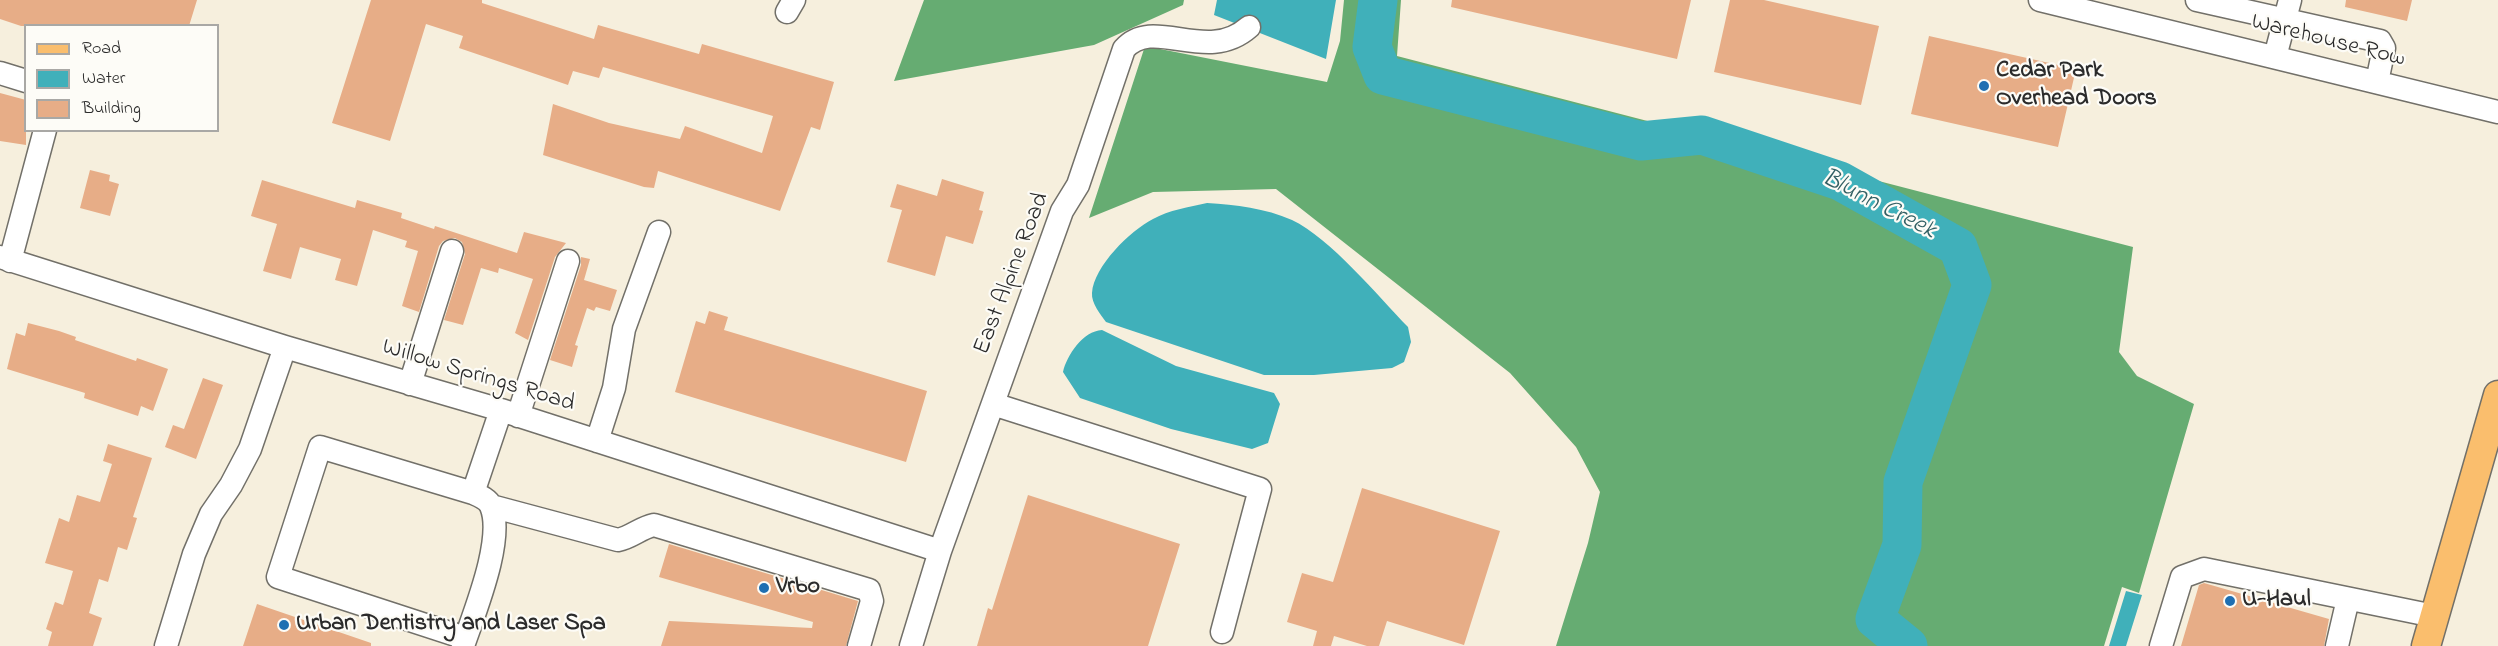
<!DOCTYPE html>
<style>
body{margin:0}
#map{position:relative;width:2498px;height:646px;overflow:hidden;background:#f6efdd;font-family:"Indie Flower",sans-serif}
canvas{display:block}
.legend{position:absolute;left:24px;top:24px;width:195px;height:108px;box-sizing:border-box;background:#fdfcf7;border:2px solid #a9a8a5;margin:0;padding:8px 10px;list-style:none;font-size:18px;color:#2b2b2b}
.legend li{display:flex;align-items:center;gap:12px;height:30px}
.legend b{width:30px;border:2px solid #a9a8a5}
</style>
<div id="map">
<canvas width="2498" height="646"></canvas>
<ul class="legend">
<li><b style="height:8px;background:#fabe6d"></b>Road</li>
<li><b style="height:16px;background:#40b0ba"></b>Water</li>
<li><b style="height:16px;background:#e7ad87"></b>Building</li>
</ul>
</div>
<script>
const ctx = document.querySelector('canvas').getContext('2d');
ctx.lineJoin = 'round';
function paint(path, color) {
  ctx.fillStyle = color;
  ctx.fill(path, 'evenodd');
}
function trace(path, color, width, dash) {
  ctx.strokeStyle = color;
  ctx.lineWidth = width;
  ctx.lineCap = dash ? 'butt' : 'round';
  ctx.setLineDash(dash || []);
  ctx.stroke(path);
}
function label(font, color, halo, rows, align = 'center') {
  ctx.font = font + ' "Indie Flower",sans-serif';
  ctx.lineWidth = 4.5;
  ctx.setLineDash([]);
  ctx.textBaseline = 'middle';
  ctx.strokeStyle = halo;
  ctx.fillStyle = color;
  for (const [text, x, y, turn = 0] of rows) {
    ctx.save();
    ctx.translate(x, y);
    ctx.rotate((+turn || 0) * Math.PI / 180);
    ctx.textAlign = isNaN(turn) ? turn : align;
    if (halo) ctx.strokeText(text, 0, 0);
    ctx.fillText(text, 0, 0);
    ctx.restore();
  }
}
paint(new Path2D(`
 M 924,0 L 1184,0 L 1183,5 L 1094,45 L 894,81 Z
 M 1344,0 L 1401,0 L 1397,56 L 2133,247 L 2119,352 L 2137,376 L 2194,404 L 2139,593 L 2122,587 L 2104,646 L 1556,646 L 1588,543 L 1600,492 L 1576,447 L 1510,373 L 1276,189 L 1153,192 L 1089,218 L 1145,46 L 1327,82 L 1340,41 Z`), '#66ac72');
paint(new Path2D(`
 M 1217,0 L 1336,0 L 1326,59 L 1214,15 Z
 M 1207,203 C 1236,205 1265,208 1292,220 C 1330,238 1378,296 1408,327 L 1411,342 L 1404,362 L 1392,368 L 1314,375 L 1264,375 L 1106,322 C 1101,315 1091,303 1092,293 C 1094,266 1130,231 1153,219 C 1169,210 1189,207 1207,203 Z
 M 1102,330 L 1176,366 L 1274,393 L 1280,404 L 1268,443 L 1252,449 L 1171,429 L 1080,398 L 1063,372 C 1067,355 1083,331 1102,330 Z
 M 2126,591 L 2142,595 L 2126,646 L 2109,646 Z`), '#40b0ba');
trace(new Path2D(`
 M 1378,0 L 1372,47 L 1383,75 L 1641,141 L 1702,135 L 1840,181 L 1958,247 L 1972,285 L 1903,482 L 1902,545 L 1875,619 L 1908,646`), '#40b0ba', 39);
paint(new Path2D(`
 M 0,0 L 197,0 L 189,26 L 21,26 L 0,19 Z
 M 371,0 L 482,0 L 482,3 L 594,39 L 598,25 L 699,54 L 702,44 L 834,82 L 820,130 L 811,127 L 780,211 L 658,171 L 654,188 L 644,187 L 543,155 L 553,104 L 609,123 L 680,139 L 685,126 L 762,153 L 773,116 L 603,67 L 599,78 L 573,71 L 568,85 L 459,48 L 463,36 L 426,24 L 390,141 L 332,123 Z
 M 1452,0 L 1691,0 L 1677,59 L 1451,7 Z
 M 1730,0 L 1764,0 L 1879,26 L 1861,105 L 1714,72 Z
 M 2346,0 L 2412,0 L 2407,21 L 2345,7 Z
 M 1929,36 L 2076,69 L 2058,147 L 1911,114 Z
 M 0,93 L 26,100 L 26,145 L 0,141 Z
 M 90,170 L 110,175 L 109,181 L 119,184 L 110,216 L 80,208 Z
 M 942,179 L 984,192 L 979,210 L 983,211 L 973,244 L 946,236 L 935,276 L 887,262 L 902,210 L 890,207 L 897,184 L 937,196 Z
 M 262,180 L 355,208 L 357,200 L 402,213 L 401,218 L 434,229 L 435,226 L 517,253 L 524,232 L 566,243 L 555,257 L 528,340 L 515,333 L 533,279 L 499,268 L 498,273 L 481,268 L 463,325 L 444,320 L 465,254 L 462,242 L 455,238 L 443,241 L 439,246 L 419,312 L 402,306 L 418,251 L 405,247 L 407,241 L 373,230 L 357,286 L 335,280 L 341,259 L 300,247 L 291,279 L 263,271 L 277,224 L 251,216 Z
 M 581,257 L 590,259 L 584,280 L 617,290 L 610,311 L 596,307 L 594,311 L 587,308 L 575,345 L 578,346 L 572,367 L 550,360 L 581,265 Z
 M 709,311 L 728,317 L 724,330 L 927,391 L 906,462 L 675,392 L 696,321 L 705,324 Z
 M 28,323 L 59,331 L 76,337 L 75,340 L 136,361 L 137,358 L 168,369 L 153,411 L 141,406 L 138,416 L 84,398 L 85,393 L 7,369 L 16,333 L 25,336 Z
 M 203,378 L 223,385 L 196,459 L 165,447 L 173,425 L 184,429 Z
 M 108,444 L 152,458 L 133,517 L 137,518 L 127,550 L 118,547 L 108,582 L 99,579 L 89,613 L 102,618 L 93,646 L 48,646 L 52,632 L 46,629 L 55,602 L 63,605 L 73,571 L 45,563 L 59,518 L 69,522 L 77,495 L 100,502 L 112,464 L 103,461 Z
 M 1362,488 L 1500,531 L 1464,645 L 1387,621 L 1379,646 L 1367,646 L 1334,636 L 1331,646 L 1313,646 L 1317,631 L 1287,622 L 1302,573 L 1333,582 Z
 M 1028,495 L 1180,544 L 1148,646 L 977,646 L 988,608 L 992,610 Z
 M 669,544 L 858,601 L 846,646 L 661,646 L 669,621 L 812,628 L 813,622 L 659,577 Z
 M 2204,583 L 2329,619 L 2324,646 L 2181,646 L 2199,585 Z
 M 257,604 L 371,643 L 371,646 L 243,646 Z`), '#e7ad87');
const minor = new Path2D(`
 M 2040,0 L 2498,112
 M 2197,0 L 2380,41 L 2384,48 L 2377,82
 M 787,12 L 794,0
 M 2275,57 L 2290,0
 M 0,73 L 26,81
 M 0,257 L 285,347 L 501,410 L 940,551
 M 10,261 L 45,130
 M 410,384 L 452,251
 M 993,404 L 1260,489 L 1222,632
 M 518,416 L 568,261
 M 597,441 L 614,388 L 624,329 L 659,232
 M 491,506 L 618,540 C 632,537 640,528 654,525 L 869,590 L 872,601 L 859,646
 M 465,638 L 278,577 L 320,447 L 473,493
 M 166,646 L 194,554 L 211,514 L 231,485 L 250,449 L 285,347
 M 463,646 C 474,613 505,539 491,506 C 488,499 480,496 473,493 L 501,410
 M 911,646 L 940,551 L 1062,211 L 1078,185 L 1124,49 C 1154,15 1206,65 1249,27
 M 2161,646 L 2182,577 L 2204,569 L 2434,616
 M 2337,646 L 2348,599`);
const major = new Path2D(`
 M 2426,646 L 2498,395`);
trace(minor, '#727069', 25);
trace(major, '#727069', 31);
trace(minor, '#fff', 22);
trace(major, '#fabe6d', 28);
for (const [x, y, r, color] of [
 [1984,86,6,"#1f6fb2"],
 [764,588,6,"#1f6fb2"],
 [2230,601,6,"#1f6fb2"],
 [284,625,6,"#1f6fb2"]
]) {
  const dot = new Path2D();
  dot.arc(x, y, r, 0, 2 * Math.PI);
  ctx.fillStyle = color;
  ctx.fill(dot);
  trace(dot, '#fdfcf7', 2);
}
label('24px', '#2b2b2b', '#fdfcf7', [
 ["Warehouse Row",2328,42,14],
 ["East Alpine Road",1013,274,-69],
 ["Willow Springs Road",478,377,17]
]);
label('bold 24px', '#2b2b2b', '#fdfcf7', [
 ["Cedar Park",1996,72],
 ["Overhead Doors",1996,100],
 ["Vrbo",776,588],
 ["U-Haul",2242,601],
 ["Urban Dentistry and Laser Spa",296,625]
], 'left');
label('italic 26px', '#336064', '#fdfcf7', [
 ["Blunn Creek",1878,206,27]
]);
</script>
